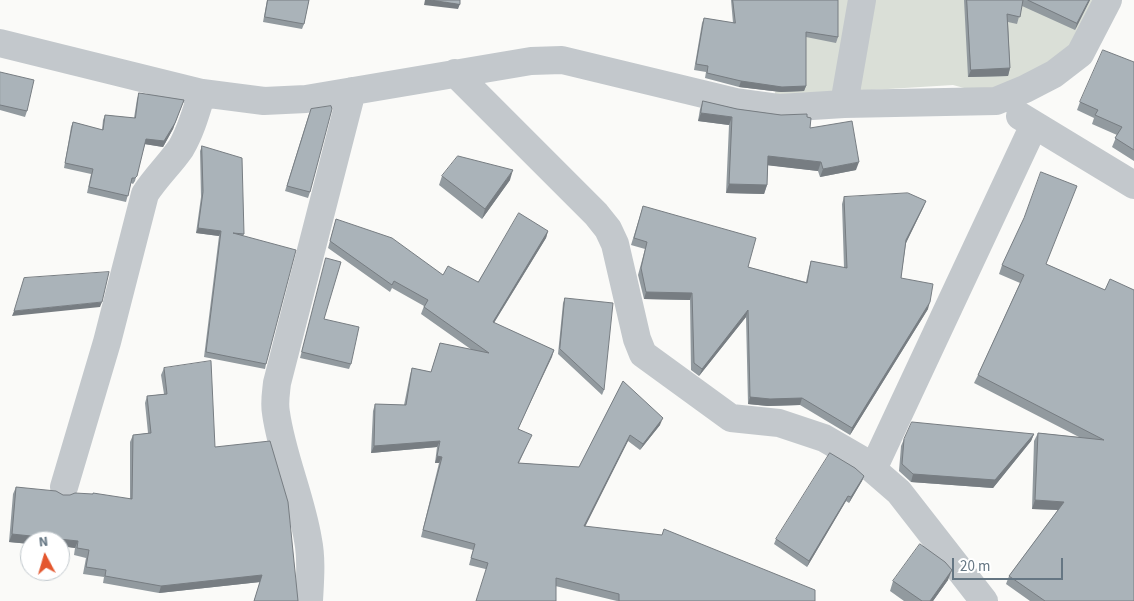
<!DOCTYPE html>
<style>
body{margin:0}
#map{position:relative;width:1134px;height:601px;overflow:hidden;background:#fafaf8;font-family:"Source Sans 3",sans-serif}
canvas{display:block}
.north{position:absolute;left:20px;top:531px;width:50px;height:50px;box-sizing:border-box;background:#fff;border:1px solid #c1c8cd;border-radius:50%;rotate:354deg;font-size:14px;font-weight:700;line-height:20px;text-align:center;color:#657683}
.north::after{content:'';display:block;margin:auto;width:18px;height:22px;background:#e4572e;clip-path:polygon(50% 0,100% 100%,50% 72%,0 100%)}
.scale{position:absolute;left:952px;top:558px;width:111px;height:22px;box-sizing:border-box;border:2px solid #657683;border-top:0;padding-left:6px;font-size:15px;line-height:18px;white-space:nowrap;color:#657683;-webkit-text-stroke:4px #fff;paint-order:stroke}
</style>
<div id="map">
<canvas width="1134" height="601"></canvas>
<div class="north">N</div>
<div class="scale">20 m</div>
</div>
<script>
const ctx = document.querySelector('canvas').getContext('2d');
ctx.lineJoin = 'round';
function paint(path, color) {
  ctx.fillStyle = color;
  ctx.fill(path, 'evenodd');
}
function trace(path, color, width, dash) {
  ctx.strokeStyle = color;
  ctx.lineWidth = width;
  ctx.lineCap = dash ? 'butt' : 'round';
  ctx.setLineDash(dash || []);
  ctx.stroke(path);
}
paint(new Path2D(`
 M 803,0 L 1106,0 L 1080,53 L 997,97 L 953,85 L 774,96 Z`), '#dadfd7');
trace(new Path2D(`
 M 0,43 L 202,93 L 264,101 L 306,99 L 531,61 L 562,60 L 736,102 L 780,108 L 844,104 L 996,101 L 1025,89 L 1054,74 L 1080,54 L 1108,0
 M 455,73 L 596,214 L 608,229 L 615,244 L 637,339 L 643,354 L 731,418 L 779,423 L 824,438 L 862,460 L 899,492 L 984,601
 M 844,104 L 862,0
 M 1020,116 L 1134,185
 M 873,469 L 1034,125
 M 64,487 L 107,342 L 145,194 C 156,177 170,164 181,148 C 191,131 196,112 202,93
 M 309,601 C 310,581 312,560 308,540 C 301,497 282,456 276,413 C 274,403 276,393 277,383 L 352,91`), '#c3c8cc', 28);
paint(new Path2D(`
 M 267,0 L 309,0 L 304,24 L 302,29 L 263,22 Z
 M 731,0 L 838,0 L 838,37 L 836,43 L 806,37 L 806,86 L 804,91 L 781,92 L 739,87 L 705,78 L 706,72 L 694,70 L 702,23 L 704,18 L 733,23 Z
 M 964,0 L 1090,0 L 1075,30 L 1022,6 L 1017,24 L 1008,22 L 1010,68 L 1008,76 L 968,77 Z
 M 1134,62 L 1134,161 L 1112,147 L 1117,135 L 1092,124 L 1094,118 L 1077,110 L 1080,102 Z
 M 0,72 L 27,111 L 25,117 L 0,110 Z
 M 139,93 L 184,100 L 173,129 L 163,147 L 145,144 L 135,181 L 133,184 L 131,183 L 126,202 L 87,193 L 91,174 L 64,168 L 71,127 L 73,122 L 102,130 L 103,120 L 105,115 L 134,118 L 137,99 Z
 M 703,101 L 737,109 L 781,115 L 807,117 L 810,128 L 856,170 L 820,177 L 818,171 L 768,165 L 767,185 L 764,194 L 726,193 L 729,125 L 698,121 L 700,109 Z
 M 309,114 L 310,192 L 308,198 L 285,191 Z
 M 202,146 L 244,234 L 243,236 L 266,364 L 265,369 L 204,357 L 219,236 L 196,233 L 201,197 L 200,151 Z
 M 442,176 L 510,180 L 482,219 L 439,185 Z
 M 844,197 L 926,201 L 923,208 L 906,243 L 901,278 L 928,309 L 850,435 L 800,405 L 768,406 L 748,404 L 746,317 L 699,376 L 691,370 L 690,300 L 644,299 L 638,275 L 645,249 L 631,245 L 643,206 L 748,267 L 806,282 L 809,268 L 811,261 L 844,268 L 842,204 Z
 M 336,219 L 443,275 L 478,282 L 548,231 L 546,238 L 494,323 L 554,350 L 518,429 L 529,441 L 519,463 L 579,467 L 623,381 L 660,425 L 640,450 L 628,441 L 585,526 L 815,601 L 617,601 L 469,565 L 473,550 L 421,537 L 439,463 L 435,463 L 437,447 L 371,453 L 373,411 L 375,404 L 404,405 L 410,375 L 412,368 L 431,372 L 440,343 L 472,350 L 421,314 L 424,306 L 392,288 L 390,292 L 328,248 Z
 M 326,258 L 324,319 L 351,364 L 349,369 L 300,358 Z
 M 1046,264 L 1105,290 L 1134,601 L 1030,601 L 1006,584 L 1009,576 L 1058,510 L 1032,509 L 1034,441 L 1038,433 L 1079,437 L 974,383 L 978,375 L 1020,283 L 999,274 L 1002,265 Z
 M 565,298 L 604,390 L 602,395 L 558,354 L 563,303 Z
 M 164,368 L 215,447 L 298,601 L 254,601 L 260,582 L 159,593 L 103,583 L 104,577 L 83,574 L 86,558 L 74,555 L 75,548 L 30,541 L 30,544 L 9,542 L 13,494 L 16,487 L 63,495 L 130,499 L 130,442 L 133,435 L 148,433 L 145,403 L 147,396 L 164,394 L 161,375 Z
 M 1034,434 L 1031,441 L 993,488 L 911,482 L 899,471 L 901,446 L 904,439 Z
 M 864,476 L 862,481 L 849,503 L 846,501 L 807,567 L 774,544 L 776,539 Z
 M 948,580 L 933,601 L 904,601 L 890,591 L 893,581 Z`), '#929a9f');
paint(new Path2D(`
 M 425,0 L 431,0 L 460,4 L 458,9 L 424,5 Z
 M 1089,0 L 1090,0 L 1075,30 L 1077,23 Z
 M 1010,68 L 1008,76 L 968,77 L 971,70 Z
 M 741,81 L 806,86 L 804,91 L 781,92 L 739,87 Z
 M 701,113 L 732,117 L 729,125 L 698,121 Z
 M 175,123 L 173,129 L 163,147 L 144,144 L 146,139 Z
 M 768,156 L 821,162 L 818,171 L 765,165 Z
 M 859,162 L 856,170 L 820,177 L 823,169 Z
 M 513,170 L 510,180 L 482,219 L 485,209 Z
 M 729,184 L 767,185 L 764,194 L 726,193 Z
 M 926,201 L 923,208 L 904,247 L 906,240 Z
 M 198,228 L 221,231 L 219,236 L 196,233 Z
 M 548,231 L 546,238 L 490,329 L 493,322 Z
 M 646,292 L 692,293 L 690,300 L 644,299 Z
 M 102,302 L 100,307 L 12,316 L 14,311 Z
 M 930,302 L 928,309 L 850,435 L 852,428 Z
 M 748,310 L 746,317 L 699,376 L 702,369 Z
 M 554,350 L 552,357 L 515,435 L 518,429 Z
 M 750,397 L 802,398 L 800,405 L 768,406 L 748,404 Z
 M 663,418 L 660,425 L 640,450 L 643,444 Z
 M 1034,434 L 1031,441 L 993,488 L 911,482 L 913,474 Z
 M 630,435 L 628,441 L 582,533 L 584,526 Z
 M 440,441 L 437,447 L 371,453 L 374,446 Z
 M 437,456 L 442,457 L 439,463 L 435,463 Z
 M 864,476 L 862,481 L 849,503 L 851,497 Z
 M 848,496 L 846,501 L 807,567 L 809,561 Z
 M 1035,500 L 1064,502 L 1061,510 L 1032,509 Z
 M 12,534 L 78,541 L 75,548 L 60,546 L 60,541 L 30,541 L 30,544 L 9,542 Z
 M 952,570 L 948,580 L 933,601 L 930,601 Z
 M 262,575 L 260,582 L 159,593 L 161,586 Z`), '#777d82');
const building = new Path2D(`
 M 268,0 L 309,0 L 304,24 L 265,17 Z
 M 431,0 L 460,0 L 460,4 Z
 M 733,0 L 838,0 L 838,37 L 806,32 L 806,86 L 782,87 L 741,81 L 707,73 L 708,66 L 696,64 L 704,18 L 735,23 Z
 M 967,0 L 1023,0 L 1020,17 L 1007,14 L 1010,68 L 971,70 Z
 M 1028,0 L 1089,0 L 1077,23 Z
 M 1103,50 L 1134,62 L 1134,150 L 1115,138 L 1122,127 L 1095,115 L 1098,110 L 1080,102 Z
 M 0,72 L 34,80 L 27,111 L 0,105 Z
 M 139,93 L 184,100 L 175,123 L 164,141 L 146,139 L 137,176 L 135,178 L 132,178 L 128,196 L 89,187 L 93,169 L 65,163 L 73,122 L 103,130 L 105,115 L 135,118 Z
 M 703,101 L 737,109 L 781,115 L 807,114 L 807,117 L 811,118 L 810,128 L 852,121 L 859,162 L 823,169 L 821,162 L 768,156 L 767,185 L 729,184 L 732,117 L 701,113 Z
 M 331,106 L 332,109 L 310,192 L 287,186 L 311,109 Z
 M 202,146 L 242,158 L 244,234 L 233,233 L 296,250 L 266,364 L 206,352 L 221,231 L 198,228 L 203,192 Z
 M 458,156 L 513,170 L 485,209 L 442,176 Z
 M 1041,172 L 1077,186 L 1046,264 L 1105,290 L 1110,279 L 1134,290 L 1134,601 L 1045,601 L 1009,576 L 1064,502 L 1035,500 L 1038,433 L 1104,440 L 978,375 L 1024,275 L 1002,265 L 1024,218 Z
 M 908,193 L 926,201 L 906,240 L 901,278 L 933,284 L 930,302 L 852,428 L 802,398 L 770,399 L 750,397 L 748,310 L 702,369 L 694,363 L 692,293 L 646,292 L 641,268 L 647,242 L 634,238 L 643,206 L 756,238 L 748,267 L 807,283 L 811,261 L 847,268 L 844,197 Z
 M 519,213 L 548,231 L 493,322 L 554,350 L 518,429 L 532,435 L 518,463 L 579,467 L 623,381 L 663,418 L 643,444 L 630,435 L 584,526 L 662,535 L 664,529 L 815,590 L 815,601 L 619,601 L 619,594 L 556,578 L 556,601 L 476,601 L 488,563 L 471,558 L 475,544 L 423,530 L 442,457 L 437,456 L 440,441 L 374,446 L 375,404 L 406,405 L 412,368 L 431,372 L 440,343 L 489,353 L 424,307 L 428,300 L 394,281 L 392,285 L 330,241 L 336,219 L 392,238 L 443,275 L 448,266 L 478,282 Z
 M 326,258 L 341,262 L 324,319 L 359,327 L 351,364 L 302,352 Z
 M 109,272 L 102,302 L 14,311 L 24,278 Z
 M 565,298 L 613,303 L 604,390 L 560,349 Z
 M 211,361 L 215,447 L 270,441 L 288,502 L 298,601 L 254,601 L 262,575 L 161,586 L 105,576 L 106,570 L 86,567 L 89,550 L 77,548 L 78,541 L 12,534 L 16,487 L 56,491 L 63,495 L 70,495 L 75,493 L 93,494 L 93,493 L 132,499 L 133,435 L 151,433 L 147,396 L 167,394 L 164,368 Z
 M 912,422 L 1034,434 L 995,480 L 913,474 L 902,464 L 904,439 Z
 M 830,453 L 855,468 L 864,476 L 851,497 L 848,496 L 809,561 L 776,539 Z
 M 920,544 L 945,562 L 952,570 L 930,601 L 922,601 L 893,581 Z`);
paint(building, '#aab3b9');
trace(building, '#777d82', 1);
</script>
